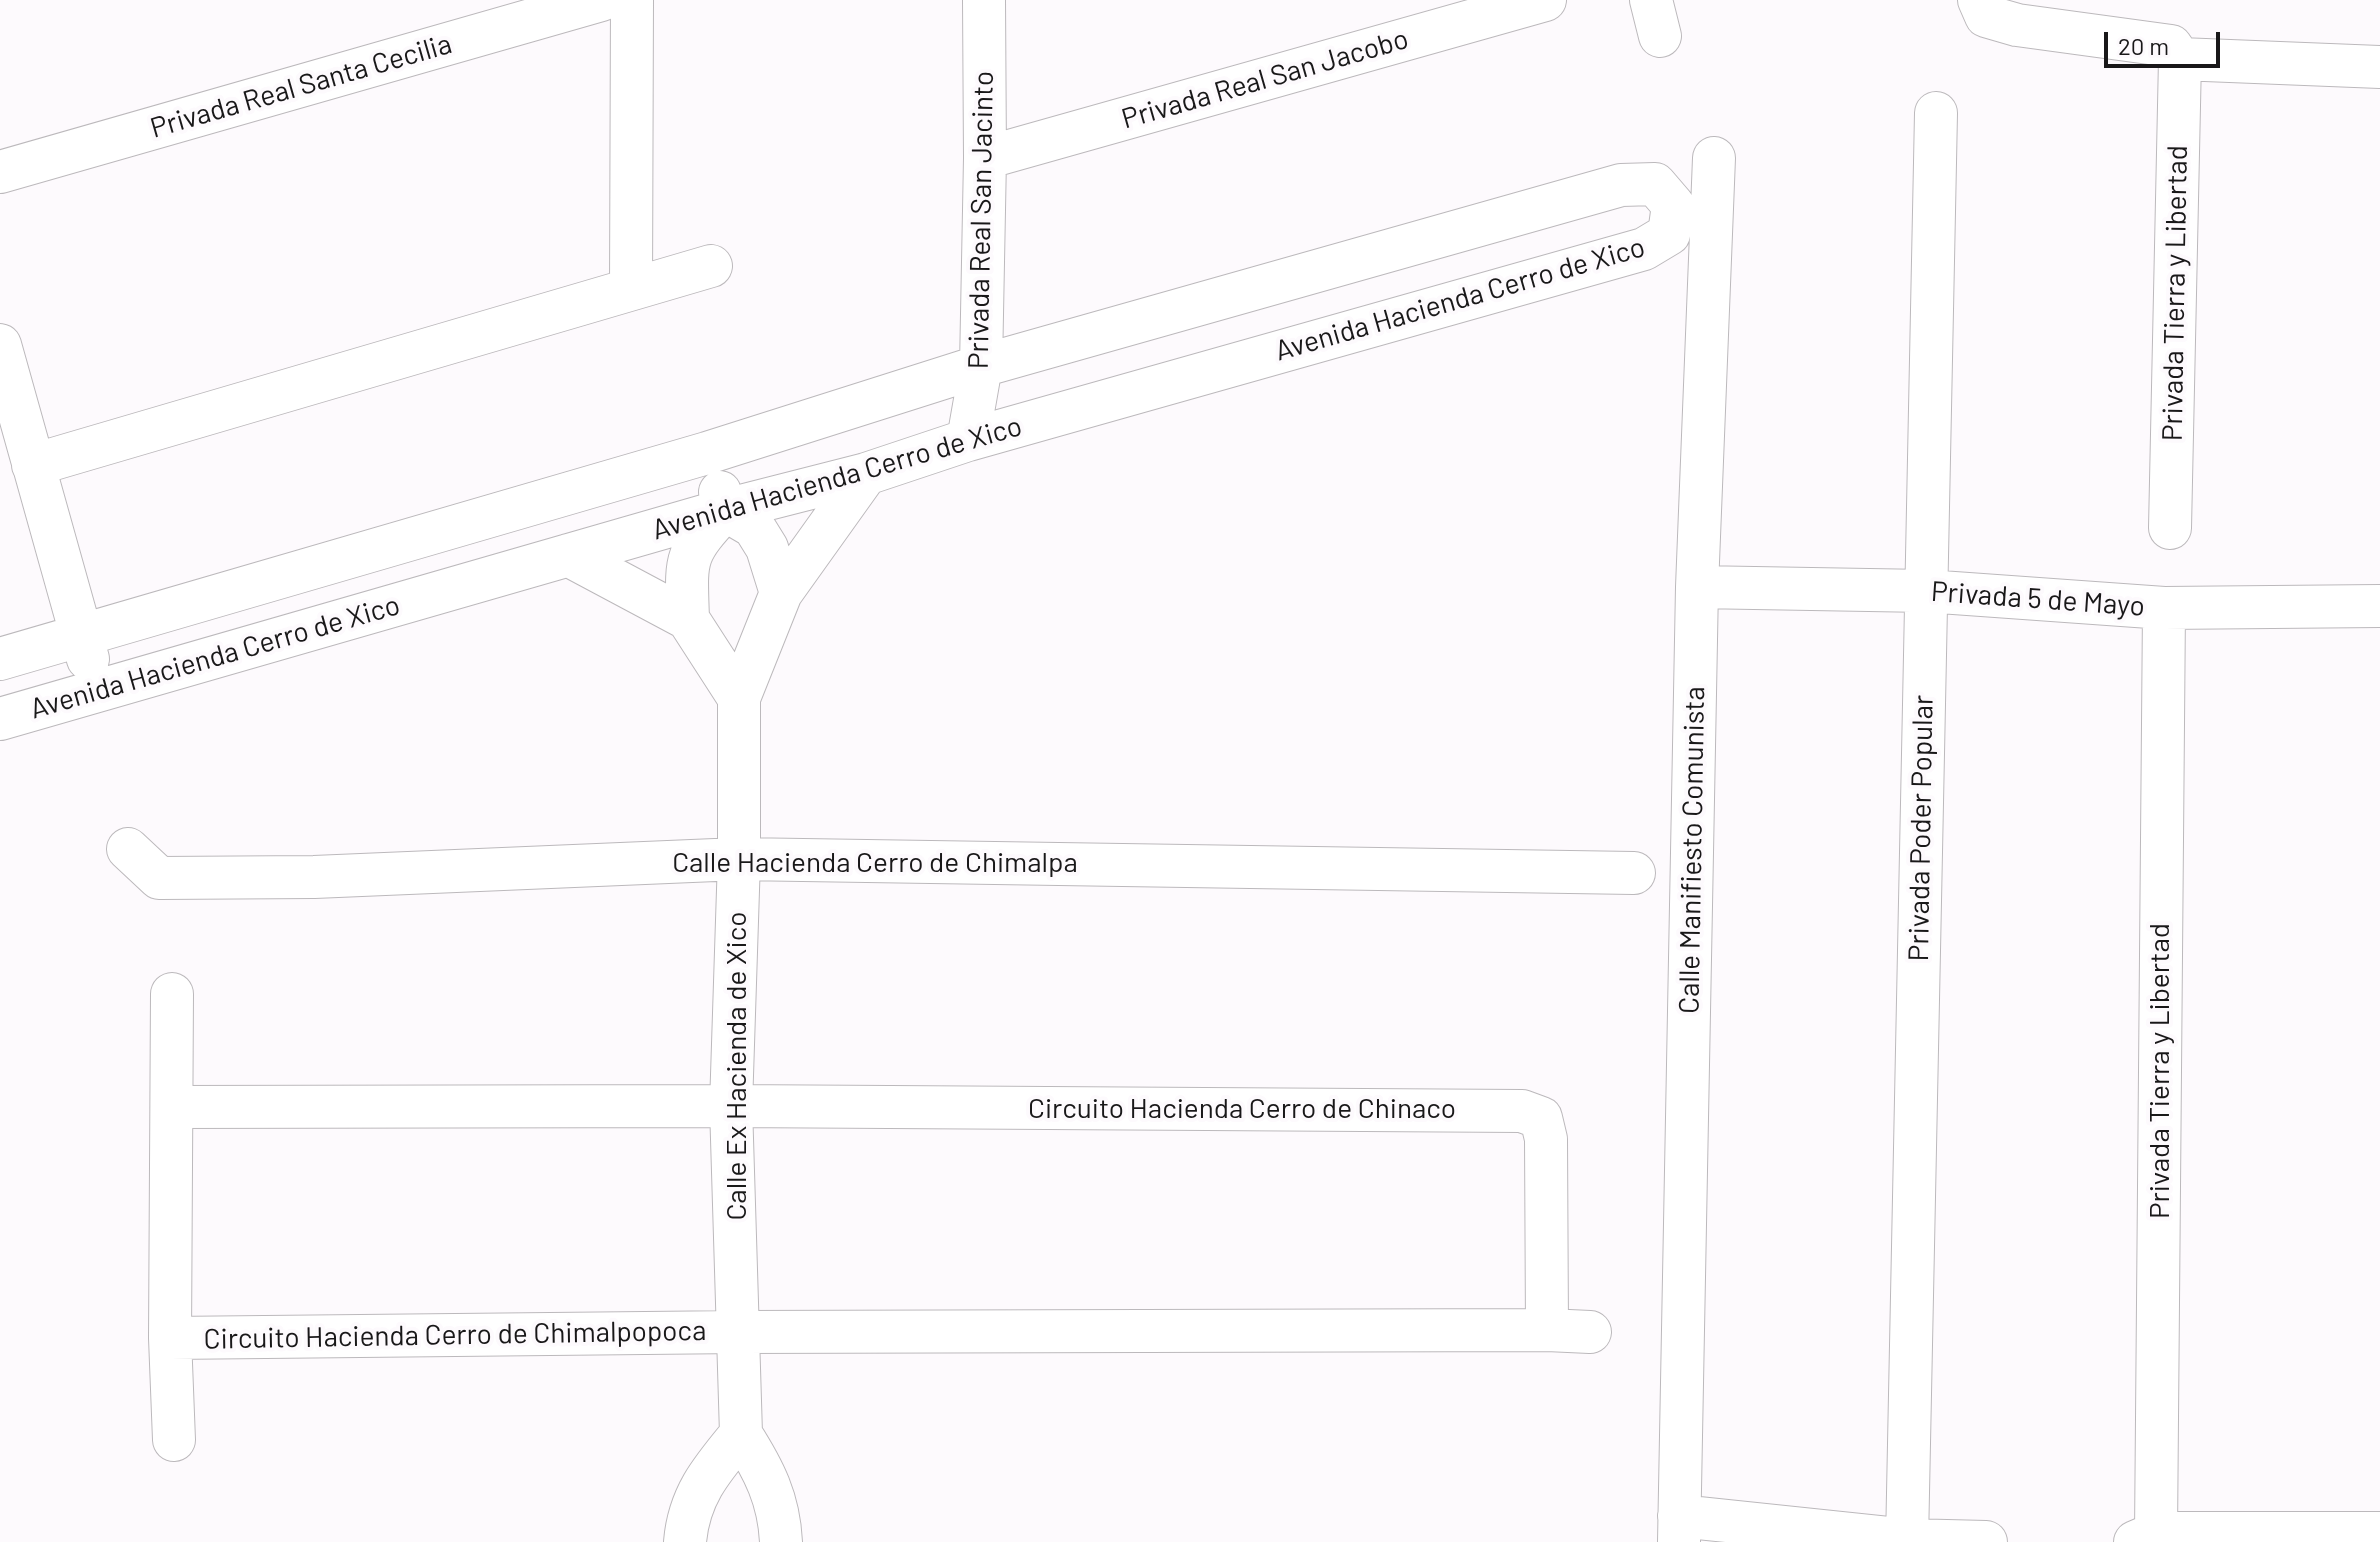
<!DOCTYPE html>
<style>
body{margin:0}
#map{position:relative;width:2380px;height:1542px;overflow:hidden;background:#fdfafd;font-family:Barlow,sans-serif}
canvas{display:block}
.scale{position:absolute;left:2104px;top:32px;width:116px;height:36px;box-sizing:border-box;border:4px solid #191819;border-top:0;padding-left:10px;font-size:24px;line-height:28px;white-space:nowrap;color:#191819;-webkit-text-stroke:6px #fdfafd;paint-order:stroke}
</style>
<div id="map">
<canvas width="2380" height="1542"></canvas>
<div class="scale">20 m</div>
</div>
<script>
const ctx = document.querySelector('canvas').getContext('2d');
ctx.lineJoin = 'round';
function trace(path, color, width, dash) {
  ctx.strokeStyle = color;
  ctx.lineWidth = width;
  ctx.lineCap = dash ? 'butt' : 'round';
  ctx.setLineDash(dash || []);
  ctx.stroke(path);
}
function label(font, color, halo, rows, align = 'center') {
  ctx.font = font + ' Barlow,sans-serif';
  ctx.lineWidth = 8;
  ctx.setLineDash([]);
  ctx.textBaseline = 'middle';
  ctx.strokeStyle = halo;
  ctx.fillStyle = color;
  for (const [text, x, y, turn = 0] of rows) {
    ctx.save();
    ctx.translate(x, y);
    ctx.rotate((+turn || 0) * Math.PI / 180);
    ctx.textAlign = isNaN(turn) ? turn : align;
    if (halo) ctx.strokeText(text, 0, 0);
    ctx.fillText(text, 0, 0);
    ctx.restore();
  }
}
const minor = new Path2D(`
 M 1651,0 L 1660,36
 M 1979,0 L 1986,16 L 2017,25 L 2171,46 L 2180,59 L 2380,67
 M 985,158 L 1545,0
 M 0,172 L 601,0
 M 631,289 L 632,0
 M 0,345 L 88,659
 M 968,440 L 981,366 L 985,158 L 984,0
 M 33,465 L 711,266
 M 720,492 L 725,510 L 754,527 L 767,548 L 781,593
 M 2170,528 L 2180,59
 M 568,555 L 688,619 L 739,698
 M 1697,587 L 1926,591 L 2164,608 L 2380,606
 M 688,619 C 686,558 683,555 725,510
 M 0,659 L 707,453 L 981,366 L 1621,185 L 1655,184 L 1673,205 L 1669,234 L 1644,249 L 968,440 L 866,474 L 725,510 L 0,719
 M 128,849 L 159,878 L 314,877 L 739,859 L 1634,873
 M 172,994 L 170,1338 L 174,1440
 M 172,1107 L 731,1106 L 1522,1111 L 1541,1118 L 1546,1139 L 1547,1330
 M 170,1338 L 740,1332 L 1547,1330 L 1590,1332
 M 1679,1516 L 1907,1540 L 1986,1542
 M 2156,1533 L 2164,608
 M 685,1542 C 689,1495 712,1469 741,1434
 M 781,1542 C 779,1499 764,1470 741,1434 L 731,1106 L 739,859 L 739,698 L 781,593 L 866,474
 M 1679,1542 L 1697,587 L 1714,158
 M 1907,1542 L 1936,113
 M 2135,1542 L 2156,1533 L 2380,1533`);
trace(minor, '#bcb9bc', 44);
trace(minor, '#fff', 42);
label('28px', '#191819', '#fdfafd', [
 ["Privada Real San Jacobo",1265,79,-16],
 ["Privada Real Santa Cecilia",301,86,-16],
 ["Privada Real San Jacinto",981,220,-89],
 ["Privada Tierra y Libertad",2175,293,-89],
 ["Avenida Hacienda Cerro de Xico",1460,299,-16],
 ["Avenida Hacienda Cerro de Xico",837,478,-16],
 ["Privada 5 de Mayo",2038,599,4],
 ["Avenida Hacienda Cerro de Xico",215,657,-16],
 ["Privada Poder Popular",1921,828,-89],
 ["Calle Manifiesto Comunista",1692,850,-89],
 ["Calle Hacienda Cerro de Chimalpa",875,863],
 ["Calle Ex Hacienda de Xico",737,1066,-90],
 ["Privada Tierra y Libertad",2160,1071,-90],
 ["Circuito Hacienda Cerro de Chinaco",1242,1109],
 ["Circuito Hacienda Cerro de Chimalpopoca",455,1335,-1]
]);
</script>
